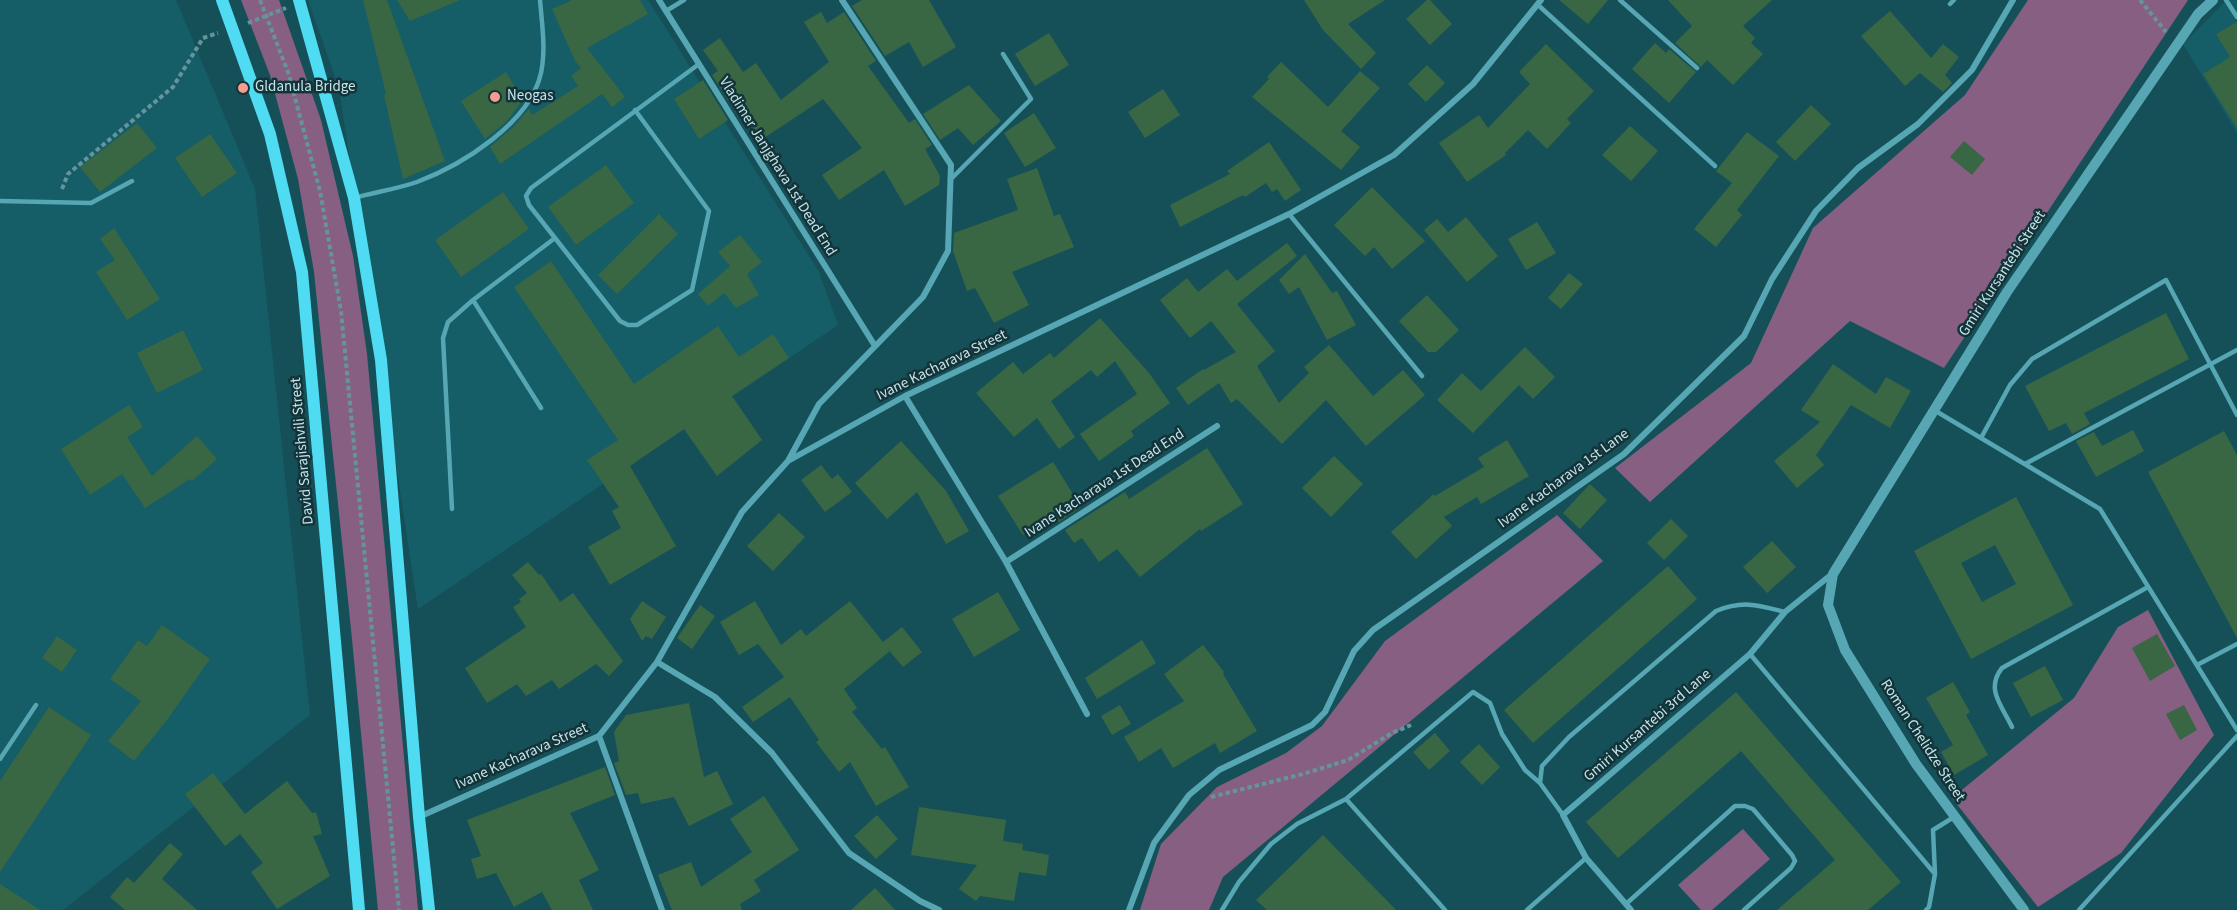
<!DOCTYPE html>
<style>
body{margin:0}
canvas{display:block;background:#155059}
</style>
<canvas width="2237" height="910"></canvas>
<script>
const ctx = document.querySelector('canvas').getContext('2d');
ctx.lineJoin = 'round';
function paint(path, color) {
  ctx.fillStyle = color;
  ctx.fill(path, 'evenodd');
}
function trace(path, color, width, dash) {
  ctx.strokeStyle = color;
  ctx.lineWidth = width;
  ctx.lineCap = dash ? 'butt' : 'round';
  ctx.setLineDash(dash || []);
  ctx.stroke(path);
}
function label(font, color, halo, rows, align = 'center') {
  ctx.font = font + ' "Source Sans 3",sans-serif';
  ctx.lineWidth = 5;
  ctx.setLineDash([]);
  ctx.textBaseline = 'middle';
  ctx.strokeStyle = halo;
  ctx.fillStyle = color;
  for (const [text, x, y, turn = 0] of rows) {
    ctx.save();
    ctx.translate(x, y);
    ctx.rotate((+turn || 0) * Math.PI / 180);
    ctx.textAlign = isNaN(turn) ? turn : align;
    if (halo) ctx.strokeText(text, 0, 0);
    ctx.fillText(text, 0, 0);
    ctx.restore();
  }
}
paint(new Path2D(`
 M 0,0 L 176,0 L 255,189 L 310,715 L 63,910 L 0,910 Z
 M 308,0 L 648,0 L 819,272 L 838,325 L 418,609 L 339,88 Z
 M 2227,0 L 2237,0 L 2237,133 L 2183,44 Z`), '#155d67');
paint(new Path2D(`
 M 241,0 L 279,0 L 321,120 L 353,256 L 367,354 L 418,910 L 378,910 L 351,629 L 314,272 L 298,179 L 270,75 Z
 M 2028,0 L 2188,0 L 1944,368 L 1850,321 L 1650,502 L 1615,468 L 1751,363 L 1813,228 L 1965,95 Z
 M 1557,515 L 1603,561 L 1223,877 L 1209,910 L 1140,910 L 1161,844 L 1217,787 L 1286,753 L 1322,726 L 1385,641 Z
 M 2148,610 L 2214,735 L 2121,853 L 2038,907 L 1952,798 L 2074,698 L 2118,627 Z
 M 1743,829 L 1770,859 L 1712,910 L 1701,910 L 1678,885 Z`), '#865f82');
paint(new Path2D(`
 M 363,0 L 387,0 L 445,161 L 403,179 L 384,95 L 386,94 Z
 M 397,0 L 460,0 L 410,21 Z
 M 572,0 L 640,0 L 648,14 L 587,48 L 625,97 L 612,107 L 602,94 L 500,164 L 490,147 L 512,128 L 529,109 L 532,115 L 578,86 L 571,76 L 581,68 L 575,61 L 552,9 Z
 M 862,0 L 929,0 L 956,47 L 923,67 L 909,42 L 885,56 L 852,6 Z
 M 1304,0 L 1385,0 L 1348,24 L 1376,53 L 1361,69 L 1323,30 Z
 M 1427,0 L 1430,0 L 1452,24 L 1430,45 L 1406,19 Z
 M 1559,0 L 1608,0 L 1588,24 Z
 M 1668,0 L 1772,0 L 1743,26 L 1755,38 L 1751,43 L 1763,54 L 1733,85 L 1707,60 L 1701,67 L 1675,43 L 1692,26 Z
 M 1890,11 L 1931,58 L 1943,44 L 1959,57 L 1945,75 L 1952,83 L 1943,92 L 1920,73 L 1905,86 L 1861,36 Z
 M 821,12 L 827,23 L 844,12 L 876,61 L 868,66 L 909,123 L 915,119 L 932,145 L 925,149 L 940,176 L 939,185 L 905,206 L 884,170 L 839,200 L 822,175 L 862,148 L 823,99 L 761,140 L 742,111 L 737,114 L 712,75 L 718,71 L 703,50 L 720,38 L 743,72 L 756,63 L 781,100 L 829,62 L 804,22 Z
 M 2237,22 L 2237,128 L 2203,74 L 2230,57 L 2216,34 Z
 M 1049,33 L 1069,65 L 1035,86 L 1015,54 Z
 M 1655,43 L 1666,53 L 1669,49 L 1696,72 L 1669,103 L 1632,69 Z
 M 1546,44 L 1594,91 L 1567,119 L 1571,123 L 1547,149 L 1528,130 L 1505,153 L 1506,155 L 1467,182 L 1439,143 L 1479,115 L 1488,128 L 1530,84 L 1519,72 Z
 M 1281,62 L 1328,107 L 1360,71 L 1380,88 L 1341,131 L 1360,147 L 1341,170 L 1252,97 L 1269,79 L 1267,77 Z
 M 1427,65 L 1445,83 L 1426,102 L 1408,84 Z
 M 506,72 L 523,100 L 506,122 L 485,139 L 461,101 Z
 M 703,80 L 728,120 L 699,139 L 674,99 Z
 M 969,85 L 1001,121 L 973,145 L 958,128 L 940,140 L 923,114 Z
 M 1163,89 L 1180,115 L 1145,138 L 1128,112 Z
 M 1811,105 L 1831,124 L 1795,161 L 1776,142 Z
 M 1034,113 L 1056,148 L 1025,167 L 1004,133 Z
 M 137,123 L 157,148 L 100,192 L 80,167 Z
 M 1630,126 L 1658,151 L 1631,181 L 1602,155 Z
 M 1747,132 L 1779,156 L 1737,210 L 1742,215 L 1716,247 L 1694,229 L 1732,183 L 1716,171 Z
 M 210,134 L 237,173 L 202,197 L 175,158 Z
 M 1964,141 L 1985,159 L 1972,175 L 1950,157 Z
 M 1269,142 L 1301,190 L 1285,201 L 1277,189 L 1272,192 L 1266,183 L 1245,197 L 1243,195 L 1180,227 L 1170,205 L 1230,174 L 1227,171 Z
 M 606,165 L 634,203 L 576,245 L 548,207 Z
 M 1037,168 L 1054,216 L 1060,214 L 1074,247 L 1012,272 L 1029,305 L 994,323 L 975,288 L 967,291 L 953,251 L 954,233 L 1018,210 L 1007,179 Z
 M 1372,187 L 1425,241 L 1392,269 L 1374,247 L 1365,256 L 1334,225 Z
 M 503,192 L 529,229 L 461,277 L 435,240 Z
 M 659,214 L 678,234 L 617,294 L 598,275 Z
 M 1466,217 L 1498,256 L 1467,282 L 1424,230 L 1437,219 L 1448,232 Z
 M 1537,222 L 1556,253 L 1526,270 L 1508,239 Z
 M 114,228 L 160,299 L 127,320 L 96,272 L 115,260 L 100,239 Z
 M 740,235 L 762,262 L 747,274 L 759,295 L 736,308 L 724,293 L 708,306 L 698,294 L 730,266 L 718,252 Z
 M 1287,243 L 1297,256 L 1237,304 L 1275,351 L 1257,366 L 1279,403 L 1309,373 L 1304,367 L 1329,345 L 1373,396 L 1403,370 L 1425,395 L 1366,446 L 1326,400 L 1282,444 L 1237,399 L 1231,403 L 1219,383 L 1188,405 L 1176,388 L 1203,369 L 1204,370 L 1236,352 L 1211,321 L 1190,338 L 1160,300 L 1187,278 L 1198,292 L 1227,269 L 1237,281 Z
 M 1305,254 L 1332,293 L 1337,291 L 1356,325 L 1327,340 L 1299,287 L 1289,294 L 1279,280 Z
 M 551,261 L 634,384 L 718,326 L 739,357 L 773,334 L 789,358 L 732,396 L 762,440 L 717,476 L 684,429 L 630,466 L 676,546 L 610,585 L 588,547 L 621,528 L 612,511 L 619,507 L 587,460 L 618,440 L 514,287 Z
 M 1569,273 L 1583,284 L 1561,309 L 1548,298 Z
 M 1427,295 L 1459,330 L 1436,352 L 1428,352 L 1399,321 Z
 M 2166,313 L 2189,359 L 2084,413 L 2090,424 L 2072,434 L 2066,423 L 2049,431 L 2025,386 Z
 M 1100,318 L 1149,373 L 1170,403 L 1131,431 L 1134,436 L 1099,461 L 1080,434 L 1137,394 L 1115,361 L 1097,377 L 1091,370 L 1051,401 L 1075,437 L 1059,449 L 1037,418 L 1014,437 L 976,393 L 1013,362 L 1023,374 L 1050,353 L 1054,358 Z
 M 183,330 L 203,370 L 157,393 L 137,353 Z
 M 1525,347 L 1555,377 L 1533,399 L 1519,385 L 1473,433 L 1437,400 L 1462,373 L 1481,391 Z
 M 1833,364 L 1876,394 L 1886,377 L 1911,391 L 1890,428 L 1851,405 L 1816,455 L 1824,465 L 1797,488 L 1774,461 L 1820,422 L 1801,410 Z
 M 129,405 L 143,427 L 127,437 L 152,476 L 197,436 L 217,459 L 192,481 L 190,479 L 145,508 L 122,474 L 90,495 L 61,449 Z
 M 2133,430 L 2144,451 L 2096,477 L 2076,441 L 2094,432 L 2102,446 Z
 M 2224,431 L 2237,455 L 2237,638 L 2148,472 Z
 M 1507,440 L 1529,476 L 1481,504 L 1477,497 L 1444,517 L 1452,526 L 1416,559 L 1391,532 L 1434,494 L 1435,496 L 1484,467 L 1478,458 Z
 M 901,441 L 946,491 L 969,531 L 946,544 L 917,492 L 887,519 L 855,483 Z
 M 1207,448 L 1243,504 L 1201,531 L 1200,529 L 1140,577 L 1117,549 L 1099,562 L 1082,538 L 1074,543 L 1065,530 L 1125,492 L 1129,499 Z
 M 1334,456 L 1363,484 L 1331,517 L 1302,488 Z
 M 1053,462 L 1081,507 L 1059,522 L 1054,516 L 1023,535 L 998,496 Z
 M 821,465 L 832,479 L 838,474 L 852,492 L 825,512 L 801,480 Z
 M 1590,484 L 1607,500 L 1580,529 L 1563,513 Z
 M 2016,497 L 2073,605 L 1971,659 L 1914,551 ZM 1995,545 L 2016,584 L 1982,602 L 1961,563 Z
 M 779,513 L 805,537 L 773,571 L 747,546 Z
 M 1671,519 L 1688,536 L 1664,560 L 1647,543 Z
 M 1772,541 L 1796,567 L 1767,593 L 1743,567 Z
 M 528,562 L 539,575 L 541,574 L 560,602 L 573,593 L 623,661 L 609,676 L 596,664 L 559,689 L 552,680 L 526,696 L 517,684 L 487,703 L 465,668 L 526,627 L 513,607 L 521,602 L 519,599 L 527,593 L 512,575 Z
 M 1668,566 L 1697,599 L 1533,743 L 1504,710 Z
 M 998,592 L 1020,630 L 974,657 L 952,619 Z
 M 642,601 L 666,617 L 652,639 L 646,636 L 642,641 L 630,619 Z
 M 755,601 L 781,645 L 801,629 L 806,636 L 850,601 L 883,642 L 902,627 L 922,652 L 903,667 L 887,648 L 890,651 L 844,689 L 857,708 L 852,712 L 882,749 L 885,747 L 909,787 L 876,806 L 850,762 L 839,772 L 816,742 L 819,740 L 790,697 L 753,722 L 742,707 L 784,677 L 758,644 L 739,655 L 720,622 Z
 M 700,605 L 715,616 L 692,649 L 677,638 Z
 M 162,625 L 210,659 L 167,720 L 134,761 L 108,741 L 141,701 L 110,679 L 138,640 L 147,646 Z
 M 2157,634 L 2175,666 L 2150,681 L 2132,648 Z
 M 57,636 L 77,650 L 62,672 L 42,658 Z
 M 1142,640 L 1156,663 L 1097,699 L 1085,678 Z
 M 1203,645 L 1224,672 L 1223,674 L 1257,731 L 1220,753 L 1215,743 L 1173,768 L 1161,748 L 1139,762 L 1124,737 L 1184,701 L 1164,674 Z
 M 2045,666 L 2063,700 L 2031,717 L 2013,683 Z
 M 1953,682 L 1970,712 L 1966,715 L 1988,755 L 1954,775 L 1941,752 L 1953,745 L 1926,698 Z
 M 1736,692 L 1901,882 L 1868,910 L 1777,910 L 1835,860 L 1741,751 L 1618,858 L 1586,822 Z
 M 689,703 L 704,777 L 717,771 L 733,804 L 689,826 L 674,797 L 641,804 L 638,793 L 626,795 L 614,763 L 619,761 L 614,732 L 626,715 Z
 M 1120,705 L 1131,724 L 1112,735 L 1101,716 Z
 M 2184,705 L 2197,730 L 2180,740 L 2166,714 Z
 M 49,707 L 91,735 L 0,872 L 0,781 Z
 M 1435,733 L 1450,751 L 1429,770 L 1413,752 Z
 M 1479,744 L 1500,767 L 1482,785 L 1460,762 Z
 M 605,767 L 615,795 L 570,813 L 599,870 L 579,880 L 593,910 L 552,910 L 542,892 L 514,907 L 496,873 L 477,879 L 471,859 L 481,856 L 467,820 Z
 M 213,773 L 245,814 L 287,781 L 312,813 L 316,812 L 322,834 L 313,836 L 330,876 L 277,909 L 251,872 L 263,863 L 240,834 L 225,846 L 185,794 Z
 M 764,796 L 799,850 L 754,880 L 761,891 L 740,904 L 742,910 L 672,910 L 658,875 L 691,862 L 701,887 L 752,852 L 730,819 Z
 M 919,807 L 1006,820 L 1003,841 L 1023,844 L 1022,850 L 1049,855 L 1046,876 L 1019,872 L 1014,901 L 980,896 L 976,901 L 959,889 L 977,865 L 911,855 Z
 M 877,815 L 898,839 L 876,859 L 854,836 Z
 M 1323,835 L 1396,910 L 1267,910 L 1256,900 Z
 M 170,843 L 183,854 L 162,879 L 197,910 L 125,910 L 110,897 L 127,877 L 134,883 Z
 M 0,884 L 40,910 L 0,910 Z
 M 875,888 L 895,910 L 851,910 Z`), '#396643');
trace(new Path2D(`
 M 260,0 L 288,72 L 320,191 L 341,311 L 399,910
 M 2140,0 L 2166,32
 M 248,23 L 286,8
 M 62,189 L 68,174 L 173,87 L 203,38 L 218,33
 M 1211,797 L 1303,774 L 1348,760 L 1392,733 L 1411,725`), '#65959c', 4, [4.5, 3]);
trace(new Path2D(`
 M 1620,0 L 1697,68
 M 2226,0 L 2237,17
 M 1537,4 L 1715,166
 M 1950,4 L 1954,0
 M 666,11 L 684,0
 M 950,180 L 1031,99 L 1003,54
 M 354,198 C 375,192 397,189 417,182 C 462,165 530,123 541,73 C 546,49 542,25 540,0
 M 0,201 L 91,203 L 132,181
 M 1289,214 L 1422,376
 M 555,238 L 620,321 L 628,325 L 637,325 L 692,290 L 709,211 L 635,110
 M 541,408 L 473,300 L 555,238 L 529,205 L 526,196 L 531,188 L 699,64
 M 1934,410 L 2100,509 L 2237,730
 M 1981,438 L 2010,385 L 2032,359 L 2166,280 L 2237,415
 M 2025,464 L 2237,350
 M 452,509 L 443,338 L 448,322 L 473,300
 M 1750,654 L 1935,874
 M 2197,665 L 2237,644
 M 2012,727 C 2002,706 1985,689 2002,668 L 2148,587
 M 0,759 L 36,705
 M 1540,783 L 1542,766 L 1569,737 L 1716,611 C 1743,600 1758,605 1785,612
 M 1346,799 L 1445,910
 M 1626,904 L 1735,806 L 1745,806 L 1753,809 L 1792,855 L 1795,861 L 1791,868 L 1744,910
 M 1222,910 L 1239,882 L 1271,844 L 1297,824 L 1346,799 L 1473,692 L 1490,703 L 1502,734 L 1525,770 L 1540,783 L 1563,815
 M 1527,910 L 1586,858
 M 1926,910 L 1929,907 L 1935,874 L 1933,830 L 1954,817
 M 2079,910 L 2237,736`), '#57a6b4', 4.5);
trace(new Path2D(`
 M 659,0 L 875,346
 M 905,396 L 1006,562 L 1087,714
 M 788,461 L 819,404 L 923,297 L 948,251 L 951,165 L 842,0
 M 1006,562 L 1217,426
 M 657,662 L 715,697 L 772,753 L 849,853 L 920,901 L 939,910
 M 599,736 L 662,910
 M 419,817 L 599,736 L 657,662 L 742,512 L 788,461 L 905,396 L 1289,214 L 1394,155 L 1473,84 L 1541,0
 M 1129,910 L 1154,843 L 1189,795 L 1219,770 L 1312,725 L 1325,712 L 1354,651 L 1373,630 L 1624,454 L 1744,336 L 1772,279 L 1816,211 L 1858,168 L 1918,124 L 1972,70 L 2013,0
 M 1631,910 L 1586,858 L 1563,815 L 1750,654 L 1785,612 L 1832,574`), '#57a6b4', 6);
trace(new Path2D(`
 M 2024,910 L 1916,764 L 1845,650 L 1828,605 L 1833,574 L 2007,292 L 2198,14 L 2213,0`), '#57a6b4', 10);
trace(new Path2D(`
 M 222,0 L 270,134 L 302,272 L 359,910
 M 299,0 L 354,198 L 381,360 L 419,817 L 429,910`), '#4fdbf1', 12);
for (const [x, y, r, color] of [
 [243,88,6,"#f59d8e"],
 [495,97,6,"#f59d8e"]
]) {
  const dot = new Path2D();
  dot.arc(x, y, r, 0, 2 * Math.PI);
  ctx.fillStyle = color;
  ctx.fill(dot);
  trace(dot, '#143338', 2);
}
label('15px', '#c2e5eb', '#143338', [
 ["Gldanula Bridge",255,88],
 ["Neogas",507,97]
], 'left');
label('15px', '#c2e5eb', '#143338', [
 ["Vladimer Janjghava 1st Dead End",777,167,58],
 ["Gmiri Kursantebi Street",2003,274,-57],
 ["Ivane Kacharava Street",942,366,-26],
 ["David Sarajishvili Street",303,451,-95],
 ["Ivane Kacharava 1st Lane",1564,479,-36],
 ["Ivane Kacharava 1st Dead End",1105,484,-33],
 ["Gmiri Kursantebi 3rd Lane",1648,726,-41],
 ["Roman Chelidze Street",1922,741,57],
 ["Ivane Kacharava Street",522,757,-24]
]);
</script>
